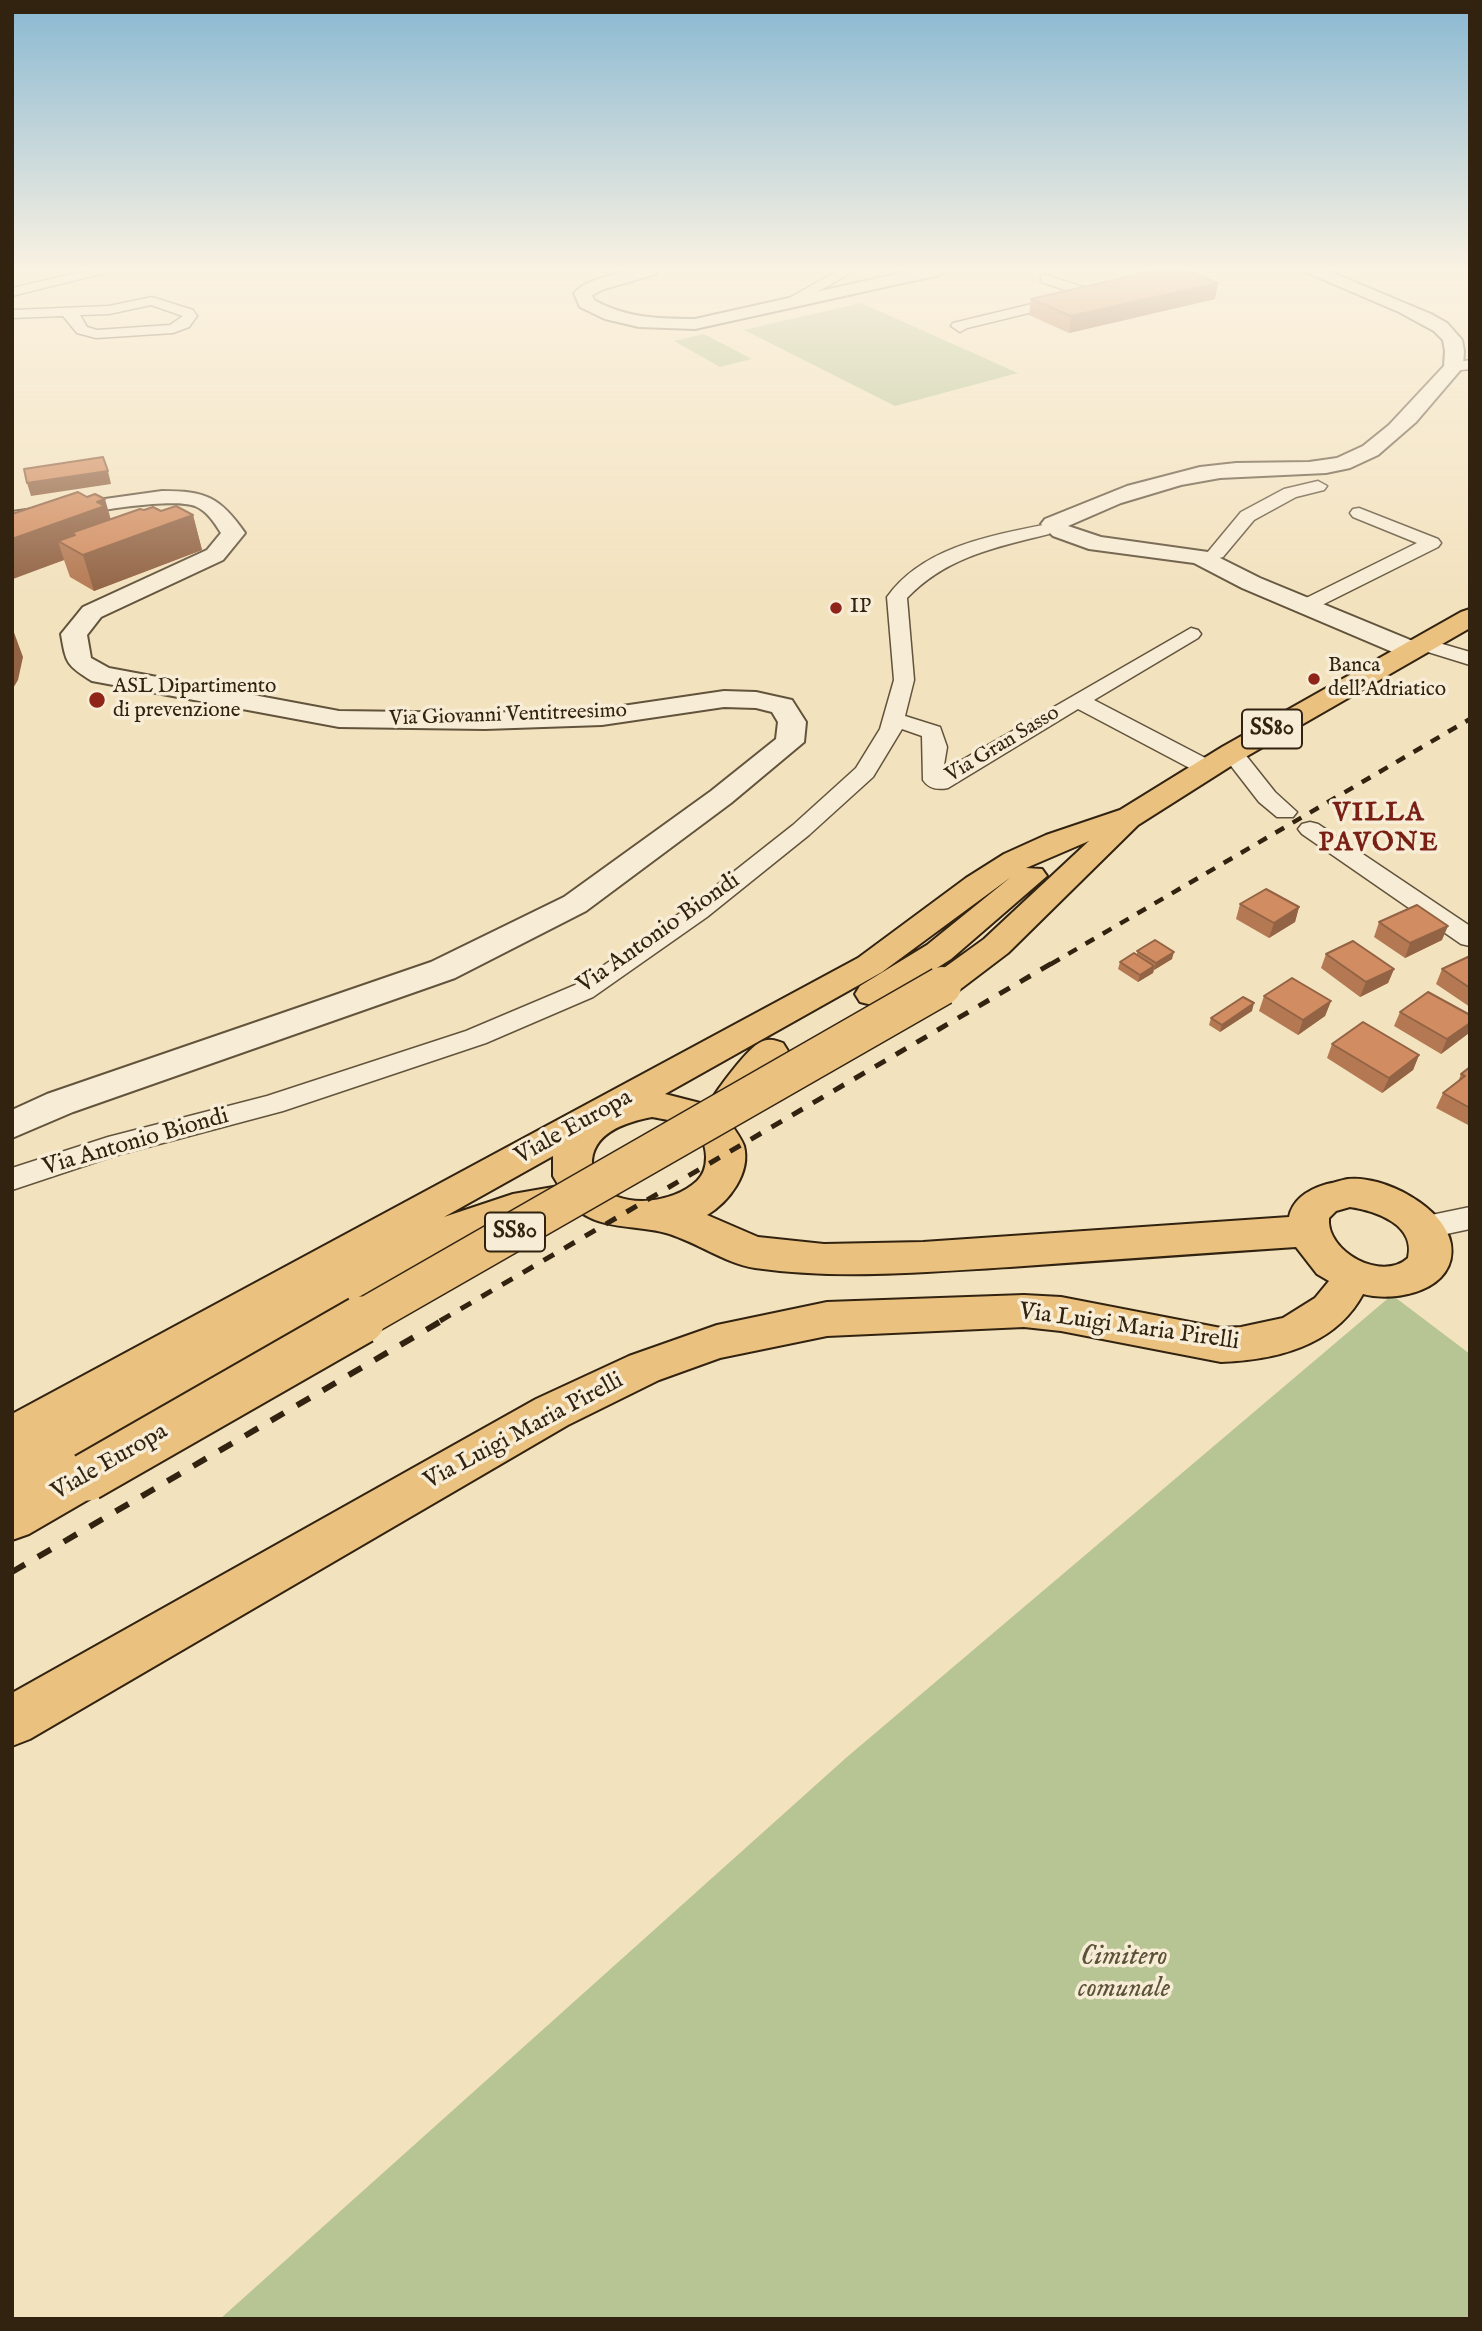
<!DOCTYPE html>
<style>
body{margin:0}
#map{position:relative;width:1482px;height:2331px;overflow:hidden;background:#f3e2be;font-family:"IM FELL English",serif}
canvas{display:block}
.frame{position:absolute;inset:0;border:14px solid #322311;pointer-events:none}
</style>
<div id="map">
<canvas width="1482" height="2331"></canvas>
<div class="frame"></div>
</div>
<script>
const ctx = document.querySelector('canvas').getContext('2d');
ctx.lineJoin = 'round';
function paint(path, color) {
  ctx.fillStyle = color;
  ctx.fill(path, 'evenodd');
}
function trace(path, color, width, dash) {
  ctx.strokeStyle = color;
  ctx.lineWidth = width;
  ctx.lineCap = dash ? 'butt' : 'round';
  ctx.setLineDash(dash || []);
  ctx.stroke(path);
}
function label(font, color, halo, rows, align = 'center') {
  ctx.font = font + ' "IM FELL English",serif';
  ctx.lineWidth = 7;
  ctx.setLineDash([]);
  ctx.textBaseline = 'middle';
  ctx.strokeStyle = halo;
  ctx.fillStyle = color;
  for (const [text, x, y, turn = 0] of rows) {
    ctx.save();
    ctx.translate(x, y);
    ctx.rotate((+turn || 0) * Math.PI / 180);
    ctx.textAlign = isNaN(turn) ? turn : align;
    if (halo) ctx.strokeText(text, 0, 0);
    ctx.fillText(text, 0, 0);
    ctx.restore();
  }
}
paint(new Path2D(`
 M 861,303 L 1018,373 L 895,406 L 744,330 Z
 M 704,334 L 752,359 L 720,367 L 674,341 Z
 M 1392,1295 L 1470,1354 L 1470,2319 L 220,2319 L 847,1757 Z`), '#b7c494');
const minor = new Path2D(`
 M 91,270 L 116,270 L 12,296 L 12,288 Z
 M 839,270 L 856,270 L 789,308 L 779,308 L 777,305 Z
 M 1046,275 L 1095,291 L 1097,294 L 1090,298 L 1041,282 L 1041,276 Z
 M 1069,295 L 1074,296 L 1074,302 L 967,328 L 960,332 L 951,326 L 953,323 Z
 M 152,297 L 193,310 L 197,316 L 189,327 L 173,333 L 96,338 L 77,333 L 63,316 L 12,318 L 12,310 L 109,306 ZM 151,305 L 183,316 L 170,325 L 97,330 L 87,327 L 80,315 L 109,314 Z
 M 1470,360 L 1470,369 L 1453,371 L 1446,367 L 1448,364 Z
 M 1318,481 L 1327,486 L 1324,490 L 1296,497 L 1254,520 L 1223,557 L 1216,559 L 1207,553 L 1241,512 L 1284,489 Z
 M 1359,508 L 1438,539 L 1441,543 L 1438,547 L 1314,609 L 1300,609 L 1297,605 L 1300,601 L 1417,543 L 1353,517 L 1350,513 L 1353,509 Z
 M 1043,525 L 1049,526 L 1052,530 L 1049,534 C 996,547 946,557 907,598 L 914,680 L 905,716 L 940,727 L 947,747 L 943,771 L 1191,628 L 1198,630 L 1201,634 L 1198,638 L 1094,700 L 1215,763 L 1218,768 L 1215,773 L 1199,773 L 1078,709 L 948,788 C 938,790 929,789 923,780 L 922,736 L 902,729 L 873,777 L 809,835 L 707,917 L 593,997 L 486,1043 L 283,1111 L 114,1156 L 12,1190 L 12,1168 L 108,1137 L 267,1096 L 466,1031 L 575,985 L 689,907 L 793,825 L 856,768 L 880,729 L 894,680 L 887,597 C 922,548 988,536 1043,525 Z
 M 1422,638 L 1470,652 L 1470,665 L 1415,648 L 1412,644 L 1415,640 Z
 M 1232,746 L 1240,748 L 1275,792 L 1297,812 L 1293,817 L 1277,817 L 1259,802 L 1221,753 L 1224,748 Z
 M 1310,822 L 1318,824 L 1470,926 L 1470,946 L 1461,944 L 1302,834 L 1298,829 L 1302,824 Z
 M 1470,1207 L 1470,1229 L 1423,1239 L 1412,1235 L 1408,1227 L 1412,1219 Z`);
const tertiary = new Path2D(`
 M 630,270 L 658,270 L 656,274 L 604,289 L 592,295 L 594,300 C 626,318 659,319 695,319 L 914,270 L 947,270 L 939,275 L 695,329 L 639,327 L 605,319 L 580,307 L 574,293 C 587,279 612,276 630,270 Z
 M 1301,270 L 1326,270 L 1431,314 L 1447,323 L 1462,340 L 1464,351 L 1463,367 L 1416,422 L 1378,455 L 1350,468 L 1326,473 L 1220,478 L 1181,485 L 1121,503 L 1068,526 L 1101,537 L 1208,552 L 1260,578 L 1420,644 L 1424,650 L 1420,656 L 1411,658 L 1402,656 L 1242,588 L 1194,563 L 1089,549 L 1053,536 L 1041,524 L 1045,519 L 1127,486 L 1200,467 L 1236,463 L 1309,462 L 1337,458 L 1363,446 L 1389,425 L 1444,366 L 1445,351 L 1443,340 L 1434,331 L 1399,312 Z
 M 162,491 C 206,491 220,497 245,533 L 223,560 L 101,617 L 87,635 L 91,658 L 109,668 L 339,711 L 485,713 L 602,709 L 724,691 L 756,692 L 792,700 L 806,722 L 804,742 L 731,803 L 586,911 L 455,978 L 73,1112 L 12,1138 L 12,1110 L 47,1094 L 431,962 L 564,897 L 711,791 L 776,739 L 778,722 L 772,712 L 756,708 L 724,707 L 602,725 L 485,729 L 339,727 L 92,681 C 66,665 66,663 61,634 L 83,607 L 207,550 L 221,533 C 214,522 207,511 195,506 C 163,495 50,520 12,526 L 12,512 Z`);
const primary = new Path2D(`
 M 1470,609 L 1470,628 L 1242,759 L 1138,825 L 1008,953 L 954,994 L 942,997 L 930,994 L 925,986 L 930,978 L 984,939 L 1089,841 L 1026,868 L 1042,869 L 1047,876 L 951,959 L 884,1002 L 872,1005 L 860,1002 L 855,994 L 860,986 L 927,945 L 1011,877 L 882,972 L 665,1094 L 708,1105 C 716,1091 748,1047 761,1042 C 769,1038 775,1040 783,1043 L 788,1051 L 750,1098 L 733,1127 C 737,1133 742,1140 744,1146 C 751,1173 729,1202 707,1215 L 758,1237 L 824,1244 L 923,1242 L 1289,1217 C 1293,1198 1310,1189 1327,1184 C 1334,1183 1341,1180 1348,1179 C 1383,1175 1445,1207 1451,1244 C 1458,1290 1396,1303 1363,1294 C 1335,1346 1276,1360 1221,1362 L 1061,1331 L 1024,1327 L 827,1336 L 720,1358 L 659,1380 L 568,1425 L 30,1739 L 12,1746 L 12,1693 L 536,1399 L 629,1356 L 717,1325 L 827,1302 L 1024,1295 L 1061,1297 L 1221,1328 L 1241,1327 L 1283,1318 L 1315,1298 L 1329,1281 L 1317,1274 L 1296,1247 C 1200,1253 1105,1260 1010,1267 C 925,1272 840,1280 755,1268 C 724,1263 697,1242 666,1233 C 638,1225 606,1230 580,1212 L 527,1220 L 468,1240 L 79,1460 L 87,1457 L 103,1463 L 110,1477 L 103,1491 L 29,1534 L 12,1540 L 12,1495 L 15,1494 L 12,1495 L 12,1414 L 858,958 L 966,878 L 1004,854 L 1046,835 L 1120,810 L 1222,747 L 1461,612 ZM 652,1117 C 676,1121 706,1127 706,1157 C 706,1166 704,1174 697,1181 C 673,1204 618,1211 595,1181 C 591,1176 592,1172 592,1166 C 590,1133 626,1122 652,1117 ZM 553,1156 L 553,1176 L 559,1186 L 513,1194 L 444,1217 ZM 1350,1207 C 1377,1211 1416,1225 1408,1258 C 1382,1282 1326,1252 1329,1218 L 1336,1211 Z`);
trace(minor, '#62533c', 3);
trace(tertiary, '#62533c', 4);
trace(primary, '#322311', 4);
paint(minor, '#f7ecd5');
paint(tertiary, '#f7ecd5');
paint(primary, '#eac17f');
trace(new Path2D(`
 M 1051,964 L 1470,719`), '#322311', 4.5, [10, 10]);
trace(new Path2D(`
 M 440,1321 L 1054,962`), '#322311', 5, [12, 12]);
trace(new Path2D(`
 M 12,1572 L 443,1320`), '#322311', 6, [15, 15]);
const primaryBridgeFar1 = new Path2D(`
 M 358,1321 L 942,986`);
const primaryBridge = new Path2D(`
 M 87,1477 L 361,1320`);
trace(primaryBridgeFar1, '#322311', 41, []);
trace(primaryBridge, '#322311', 51, []);
trace(primaryBridgeFar1, '#eac17f', 38);
trace(primaryBridge, '#eac17f', 47);
paint(new Path2D(`
 M 1031,299 L 1215,299 L 1069,333 L 1029,315 Z
 M 144,510 L 193,515 L 202,550 L 94,591 L 70,577 L 64,560 L 12,578 L 12,514 L 111,519 Z
 M 1240,904 L 1299,907 L 1295,922 L 1269,938 L 1236,919 Z
 M 1379,922 L 1442,940 L 1405,958 L 1374,937 Z
 M 1137,951 L 1172,959 L 1154,970 L 1153,973 L 1138,982 L 1118,969 L 1120,962 L 1137,955 Z
 M 1326,954 L 1394,969 L 1388,983 L 1360,997 L 1321,968 Z
 M 1470,956 L 1470,1007 L 1436,984 L 1442,969 Z
 M 1264,996 L 1331,1001 L 1325,1016 L 1298,1035 L 1259,1011 Z
 M 1252,1011 L 1220,1032 L 1209,1025 L 1211,1018 Z
 M 1400,1012 L 1470,1015 L 1470,1031 L 1469,1033 L 1441,1054 L 1394,1026 Z
 M 1332,1044 L 1419,1055 L 1413,1070 L 1382,1093 L 1327,1058 Z
 M 1470,1067 L 1470,1126 L 1436,1108 L 1443,1093 L 1458,1082 L 1461,1074 Z`), '#b47953');
paint(new Path2D(`
 M 1218,283 L 1215,299 L 1069,333 L 1071,316 Z
 M 108,471 L 111,484 L 31,496 L 27,483 Z
 M 105,499 L 115,534 L 75,535 L 71,533 L 77,552 L 58,541 L 64,560 L 13,579 L 12,576 L 12,539 Z
 M 193,515 L 202,550 L 94,591 L 83,555 Z
 M 12,627 L 23,657 L 18,680 L 12,690 Z
 M 1299,907 L 1295,922 L 1269,938 L 1274,923 Z
 M 1448,926 L 1442,940 L 1405,958 L 1410,943 Z
 M 1174,952 L 1172,959 L 1154,970 L 1156,963 Z
 M 1154,966 L 1153,973 L 1138,982 L 1140,975 Z
 M 1394,969 L 1388,983 L 1360,997 L 1366,982 Z
 M 1331,1001 L 1325,1016 L 1298,1035 L 1303,1020 Z
 M 1254,1003 L 1252,1011 L 1220,1032 L 1222,1025 Z
 M 1470,1023 L 1469,1033 L 1441,1054 L 1447,1039 Z
 M 1419,1055 L 1413,1070 L 1382,1093 L 1389,1078 Z`), '#926344');
const building = new Path2D(`
 M 1157,270 L 1184,270 L 1218,283 L 1071,316 L 1031,299 Z
 M 103,457 L 108,471 L 27,483 L 24,469 Z
 M 78,492 L 87,497 L 95,494 L 105,499 L 97,502 L 105,506 L 12,539 L 12,514 Z
 M 176,506 L 193,515 L 83,555 L 58,541 L 75,535 L 71,533 L 140,509 L 144,510 L 153,507 L 161,511 Z
 M 1266,889 L 1299,907 L 1274,923 L 1240,904 Z
 M 1417,905 L 1448,926 L 1410,943 L 1379,922 Z
 M 1155,940 L 1174,952 L 1156,963 L 1137,951 Z
 M 1353,941 L 1394,969 L 1366,982 L 1326,954 Z
 M 1134,953 L 1154,966 L 1140,975 L 1120,962 Z
 M 1470,956 L 1470,988 L 1442,969 Z
 M 1292,978 L 1331,1001 L 1303,1020 L 1264,996 Z
 M 1428,992 L 1470,1015 L 1470,1023 L 1447,1039 L 1400,1012 Z
 M 1243,997 L 1254,1003 L 1222,1025 L 1211,1018 Z
 M 1363,1022 L 1419,1055 L 1389,1078 L 1332,1044 Z
 M 1470,1067 L 1470,1108 L 1443,1093 L 1465,1076 L 1461,1074 Z`);
paint(building, '#d18d61');
trace(building, '#926344', 2);
const sky = ctx.createLinearGradient(0, 0, 0, 597);
sky.addColorStop(0, '#89b8d2');
sky.addColorStop(0.45, '#faf2e2');
sky.addColorStop(1, '#faf2e200');
ctx.fillStyle = sky;
ctx.fillRect(0, 0, 1482, 597);
for (const [x, y, r, color] of [
 [836,608,7,"#8f2418"],
 [1314,679,7,"#8f2418"],
 [97,700,9,"#8f2418"]
]) {
  const dot = new Path2D();
  dot.arc(x, y, r, 0, 2 * Math.PI);
  ctx.fillStyle = color;
  ctx.fill(dot);
  trace(dot, '#f7ecd5', 2.5);
}
label('21px', '#322311', '#f7ecd5', [
 ["IP",850,608],
 ["Banca",1328,667],
 ["dell'Adriatico",1328,691],
 ["ASL Dipartimento",113,688],
 ["di prevenzione",113,712]
], 'left');
label('21px', '#322311', '#f7ecd5', [
 ["Via Giovanni Ventitreesimo",508,716,-2],
 ["Via Gran Sasso",1003,745,-31]
]);
for (const [x, y, w] of [
 [1272,729,60],
 [515,1232,60]
]) {
  const box = new Path2D();
  box.roundRect(x - w / 2, y - 19.5, w, 39, 5);
  ctx.fillStyle = '#f7ecd5';
  ctx.fill(box);
  trace(box, '#322311', 2);
}
label('bold 23px', '#322311', null, [
 ["SS80",1272,729],
 ["SS80",515,1232]
]);
label('24px', '#322311', '#f7ecd5', [
 ["Via Antonio Biondi",659,934,-35],
 ["Viale Europa",574,1128,-29],
 ["Via Antonio Biondi",136,1143,-16],
 ["Via Luigi Maria Pirelli",1129,1328,8],
 ["Via Luigi Maria Pirelli",524,1432,-28],
 ["Viale Europa",110,1463,-30]
]);
ctx.letterSpacing = '2px';
label('bold 26px', '#7a1f14', '#f7ecd5', [
 ["VILLA",1379,815],
 ["PAVONE",1379,845]
]);
ctx.letterSpacing = '0px';
label('italic 28px', '#5a5338', '#f7ecd5', [
 ["Cimitero",1124,1958],
 ["comunale",1124,1990]
]);
</script>
